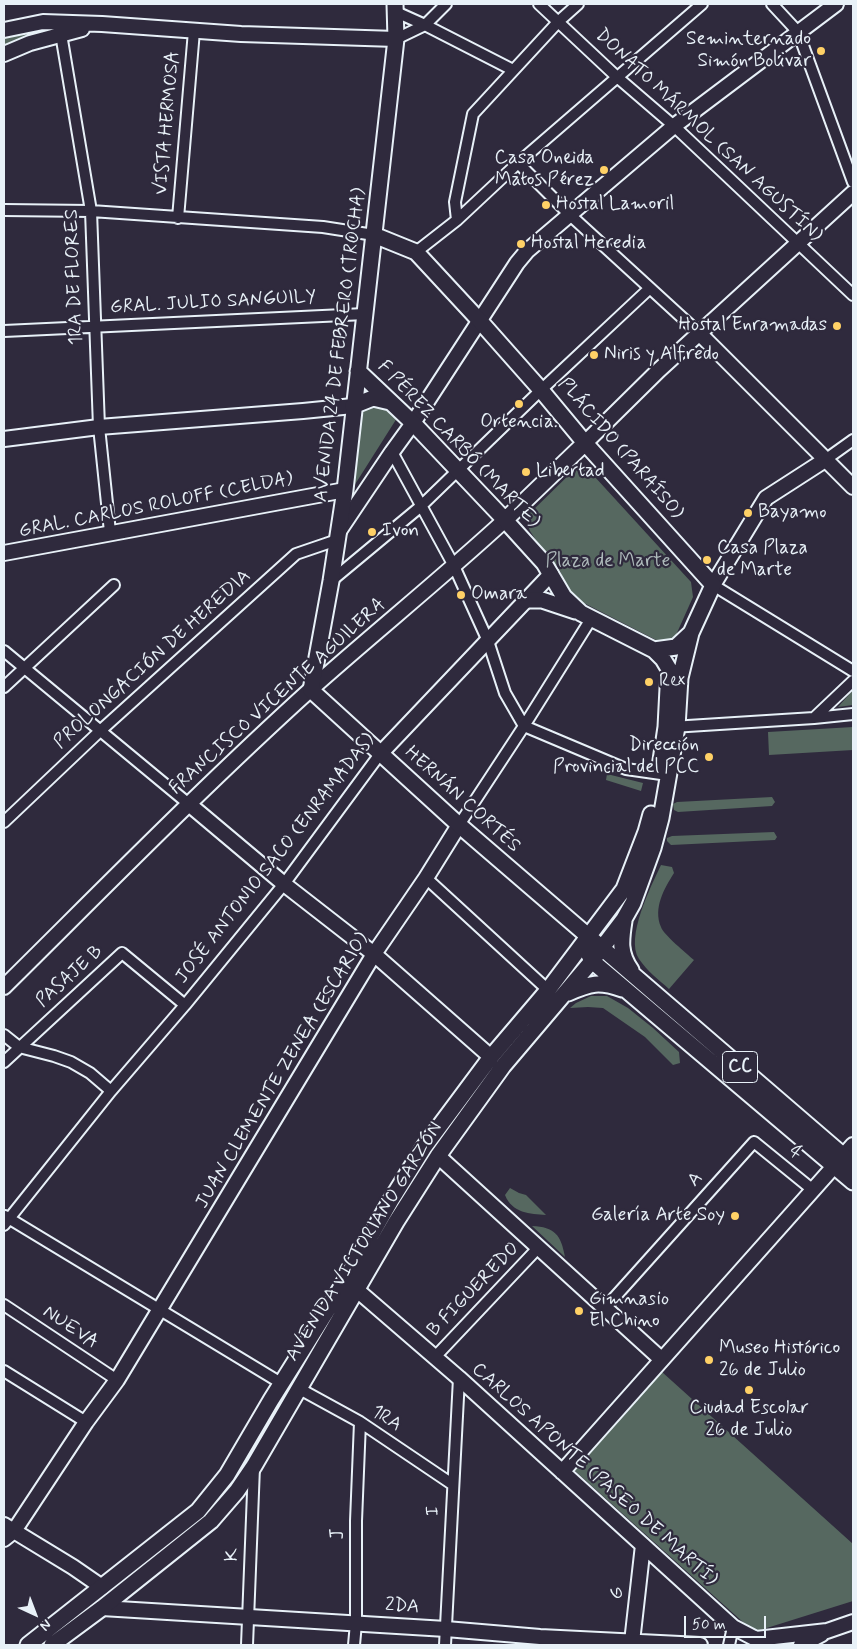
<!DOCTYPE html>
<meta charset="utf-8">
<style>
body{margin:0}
#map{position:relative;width:857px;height:1649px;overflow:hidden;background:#2f2a3d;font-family:Mynerve,sans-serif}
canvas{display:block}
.frame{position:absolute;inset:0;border:5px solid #e8f1f8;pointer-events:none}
.north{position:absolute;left:10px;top:1589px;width:50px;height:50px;-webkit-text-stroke:4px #2f2a3d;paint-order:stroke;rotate:137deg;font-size:14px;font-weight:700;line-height:20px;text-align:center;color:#e8f1f8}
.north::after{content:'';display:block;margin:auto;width:18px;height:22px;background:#e8f1f8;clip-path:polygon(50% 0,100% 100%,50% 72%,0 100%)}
.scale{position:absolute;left:684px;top:1616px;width:82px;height:22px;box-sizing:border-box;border:2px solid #e8f1f8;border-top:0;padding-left:6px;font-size:15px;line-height:18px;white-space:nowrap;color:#e8f1f8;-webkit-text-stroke:4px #2f2a3d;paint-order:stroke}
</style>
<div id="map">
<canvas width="857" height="1649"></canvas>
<div class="frame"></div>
<div class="north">N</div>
<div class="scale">50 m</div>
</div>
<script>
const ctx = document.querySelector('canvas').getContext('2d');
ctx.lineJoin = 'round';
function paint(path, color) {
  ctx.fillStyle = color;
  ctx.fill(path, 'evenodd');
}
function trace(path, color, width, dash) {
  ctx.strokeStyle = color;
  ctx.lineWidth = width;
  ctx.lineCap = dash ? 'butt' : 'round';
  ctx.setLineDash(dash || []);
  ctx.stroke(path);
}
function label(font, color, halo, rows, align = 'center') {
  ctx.font = font + ' Mynerve,sans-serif';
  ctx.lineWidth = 4.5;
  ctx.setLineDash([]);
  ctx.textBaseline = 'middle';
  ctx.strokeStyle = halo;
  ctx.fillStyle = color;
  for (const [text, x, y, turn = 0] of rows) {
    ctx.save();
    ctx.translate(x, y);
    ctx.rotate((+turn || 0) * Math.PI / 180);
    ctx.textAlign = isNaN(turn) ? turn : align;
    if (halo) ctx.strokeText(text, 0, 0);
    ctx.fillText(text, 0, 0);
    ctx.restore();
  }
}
paint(new Path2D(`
 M 30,30 L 33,32 L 34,35 L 4,50 L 4,36 Z
 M 361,405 L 382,406 L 397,418 L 354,486 Z
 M 584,465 L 691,582 L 693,597 L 676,635 C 671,641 666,642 658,641 L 578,600 L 569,590 L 558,567 L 545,554 L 530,531 L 527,524 L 530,513 L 577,467 Z
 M 853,690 L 853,705 L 838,707 Z
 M 853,727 L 853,750 L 769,755 L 768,732 Z
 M 607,774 L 643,783 L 641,791 L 606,780 Z
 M 772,797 L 775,802 L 772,806 L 678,812 L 674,810 L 673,804 L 677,802 Z
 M 774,832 L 777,837 L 775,840 L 671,845 L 667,841 L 667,838 L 672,836 Z
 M 661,865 L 672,867 L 674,873 C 664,889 653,908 661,927 C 663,934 687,954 694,960 L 669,989 C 659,980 647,971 639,959 C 625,938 651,886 661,865 Z
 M 591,996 L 607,996 L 628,1008 L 653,1028 L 679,1052 L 680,1063 L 673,1065 L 645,1037 L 603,1008 L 588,1007 L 570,1008 L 576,1003 Z
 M 510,1188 L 519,1193 L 526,1195 L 546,1215 C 530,1214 512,1213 505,1195 Z
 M 532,1226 C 555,1227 561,1235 565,1257 Z
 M 662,1372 L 853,1544 L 853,1601 L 754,1632 L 574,1470 Z`), '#566860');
const street = new Path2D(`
 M 539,4 L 617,77 L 674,126 L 853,295
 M 772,4 L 798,32 L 853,182
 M 396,12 L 425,25 L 513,70
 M 59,30 L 61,34 L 91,211 L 99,427 L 110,532
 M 396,39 L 425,25 L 446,4
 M 518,163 L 569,214 L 699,333
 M 4,210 L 91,211 L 323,227 L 374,235
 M 178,218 L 194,31
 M 457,220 L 455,202 L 473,114 L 559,21 L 578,4
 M 416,252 L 457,220 L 518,163 L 702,4
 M 4,331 L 365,314
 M 392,452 L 454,566 L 488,641 L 505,693 L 524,726 L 626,769 L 668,775
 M 825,460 L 853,440
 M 331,581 L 420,507 L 541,390 L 650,288
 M 713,585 L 853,671
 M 4,651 L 190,805
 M 4,687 L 114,585
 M 814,718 L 853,681
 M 672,727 L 814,718 L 853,714
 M 4,822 L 100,731 L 296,554 L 337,540
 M 459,825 L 524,726 L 591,619
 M 426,878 L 548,990
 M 4,1035 L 19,1047 L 54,1056 L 71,1062 L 90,1073 L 111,1091
 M 4,1062 L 122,953 L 185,1005
 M 5,1216 L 281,1383
 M 4,1225 L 111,1091 L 185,1005 L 284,884 L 380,754
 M 4,1305 L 117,1380
 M 605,1308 L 754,1142 L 813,1190
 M 435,1357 L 538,1248
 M 4,1371 L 86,1422
 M 298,1388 L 360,1422 L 452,1484
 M 247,1645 L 254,1467
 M 354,1645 L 356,1623 L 356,1521 L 360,1422
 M 445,1645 L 459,1378
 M 729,1645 L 733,1627`);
const secondary = new Path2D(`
 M 4,30 L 43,22 L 102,24 L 241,34 L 396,39
 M 4,54 L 30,43 L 82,29
 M 699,333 L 853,487
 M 4,439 L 99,427 L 303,411 L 353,406
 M 585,443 L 659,370 L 853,193
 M 339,531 L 392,452 L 413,423 L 517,263 L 527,251 L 674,126 L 836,4
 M 4,553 L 345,490
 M 713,585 L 766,498 L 825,460
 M 380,754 L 551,574
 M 190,805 L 284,884 L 374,954 L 491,1057
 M 4,987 C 105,887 205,785 311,689 C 375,632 442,578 505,520
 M 438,1156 L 661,1359
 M 357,1290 L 459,1378 L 733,1627 L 756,1639 L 827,1631 L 853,1622
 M 562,1472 L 853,1145
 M 4,1525 L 73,1567 L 102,1587
 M 4,1539 L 14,1531 L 86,1422 L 117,1380 L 374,954 L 426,878 L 459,825
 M 102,1608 L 446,1629 L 540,1637 L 700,1645
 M 632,1642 L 643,1545
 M 801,1645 L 822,1634`);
const primary = new Path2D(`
 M 395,4 L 396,39 L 345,490 L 331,581 L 311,690 L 459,825 L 853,1164
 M 358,371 L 413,423 L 505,520 L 544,563 L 564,597 L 581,613 L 654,650 L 676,647 L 691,633
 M 353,406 L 373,398 L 390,402
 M 505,520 L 585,443
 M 526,600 L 542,600 L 575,611
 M 654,650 L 663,659 L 669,669 L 666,727 L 660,767
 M 624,921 C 621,940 619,953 631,970
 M 588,953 L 592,961 L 853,1182
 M 568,993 C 591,983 599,981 622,989
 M 28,1645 L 198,1511 L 227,1475 L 271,1400 L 338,1293 L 391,1200 L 424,1147 L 491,1057 L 548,990 L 624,889 L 646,832 L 651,814
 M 52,1645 L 102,1608 L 211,1521 L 237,1491 L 254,1466 L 396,1222 L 438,1156 L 503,1066 L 592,961 L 624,919 L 633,903 L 653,848 L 661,818 L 677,727 L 680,678 L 691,633 L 713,585 L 585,443 L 541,390 L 479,320 L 416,252 L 374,235`);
trace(street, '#e8f1f8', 14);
trace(secondary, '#e8f1f8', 18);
trace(primary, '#e8f1f8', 19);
trace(street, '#2f2a3d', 10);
trace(secondary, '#2f2a3d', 14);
trace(primary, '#2f2a3d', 15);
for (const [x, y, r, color] of [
 [821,51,5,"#ffd166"],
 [604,170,5,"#ffd166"],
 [546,205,5,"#ffd166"],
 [521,244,5,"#ffd166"],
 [837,326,5,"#ffd166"],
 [594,355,5,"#ffd166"],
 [519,404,5,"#ffd166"],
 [526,472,5,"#ffd166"],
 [748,513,5,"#ffd166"],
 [372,532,5,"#ffd166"],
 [707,560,5,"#ffd166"],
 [461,595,5,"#ffd166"],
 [649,682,5,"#ffd166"],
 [709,757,5,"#ffd166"],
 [735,1216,5,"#ffd166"],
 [579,1311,5,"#ffd166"],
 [709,1360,5,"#ffd166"],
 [749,1390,5,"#ffd166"]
]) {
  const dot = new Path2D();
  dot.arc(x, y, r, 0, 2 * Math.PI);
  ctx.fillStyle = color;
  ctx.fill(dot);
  trace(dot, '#2f2a3d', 2);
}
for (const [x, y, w] of [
 [740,1067,35]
]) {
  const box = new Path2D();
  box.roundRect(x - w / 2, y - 15.5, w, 31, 4);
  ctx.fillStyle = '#2f2a3d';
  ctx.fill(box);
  trace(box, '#e8f1f8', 1);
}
label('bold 18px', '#e8f1f8', null, [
 ["CC",740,1067]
]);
label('19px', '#e8f1f8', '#2f2a3d', [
 ["Seminternado",811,40,"right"],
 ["Simón Bolivar",811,62,"right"],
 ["Casa Oneida",594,159,"right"],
 ["Matos Pérez",594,181,"right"],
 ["Hostal Lamoril",556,205],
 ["Hostal Heredia",531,244],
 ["Hostal Enramadas",827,326,"right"],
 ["Niris y Alfredo",604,355],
 ["Ortencia.",519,423,"center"],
 ["Libertad",536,472],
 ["Bayamo",758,513],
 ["Ivon",382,532],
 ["Casa Plaza",717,549],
 ["de Marte",717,571],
 ["Omara",471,595],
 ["Rex",659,682],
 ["Dirección",699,746,"right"],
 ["Provincial del PCC",699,768,"right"],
 ["Galería Arte Soy",725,1216,"right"],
 ["Gimnasio",589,1300],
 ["El Chino",589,1322],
 ["Museo Histórico",719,1349],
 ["26 de Julio",719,1371],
 ["Ciudad Escolar",749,1409,"center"],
 ["26 de Julio",749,1431,"center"]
], 'left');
label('19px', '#e8f1f8', '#2f2a3d', [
 ["VISTA HERMOSA",168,123,-85],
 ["DONATO MÁRMOL (SAN AGUSTÍN)",708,136,43],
 ["1RA DE FLORES",75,277,-92],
 ["GRAL. JULIO SANGUILY",213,303,-3],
 ["AVENIDA 24 DE FEBRERO (TROCHA)",341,345,-83],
 ["F PÉREZ CARBÓ (MARTE)",458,445,46],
 ["PLÁCIDO (PARAÍSO)",620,449,49],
 ["GRAL. CARLOS ROLOFF (CELDA)",156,506,-11],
 ["PROLONGACIÓN DE HEREDIA",153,660,-42],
 ["FRANCISCO VICENTE AGUILERA",278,697,-42],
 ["HERNÁN CORTÉS",462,800,42],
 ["JOSÉ ANTONIO SACO (ENRAMADAS)",276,859,-52],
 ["PASAJE B",70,977,-42],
 ["JUAN CLEMENTE ZENEA (ESCARIO)",283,1071,-59],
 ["4",795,1153,40],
 ["A",696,1180,-48],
 ["AVENIDA VICTORIANO GARZÓN",365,1242,-58],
 ["B FIGUEREDO",474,1290,-46],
 ["NUEVA",70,1328,34],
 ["1RA",386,1419,33],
 ["CARLOS APONTE (PASEO DE MARTÍ)",594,1475,42],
 ["I",434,1511,-88],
 ["J",339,1534,-90],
 ["K",233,1555,-88],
 ["G",618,1593,-84],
 ["2DA",402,1607,4]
]);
label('19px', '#aebabb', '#2f2a3d', [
 ["Plaza de Marte",608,562]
]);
</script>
